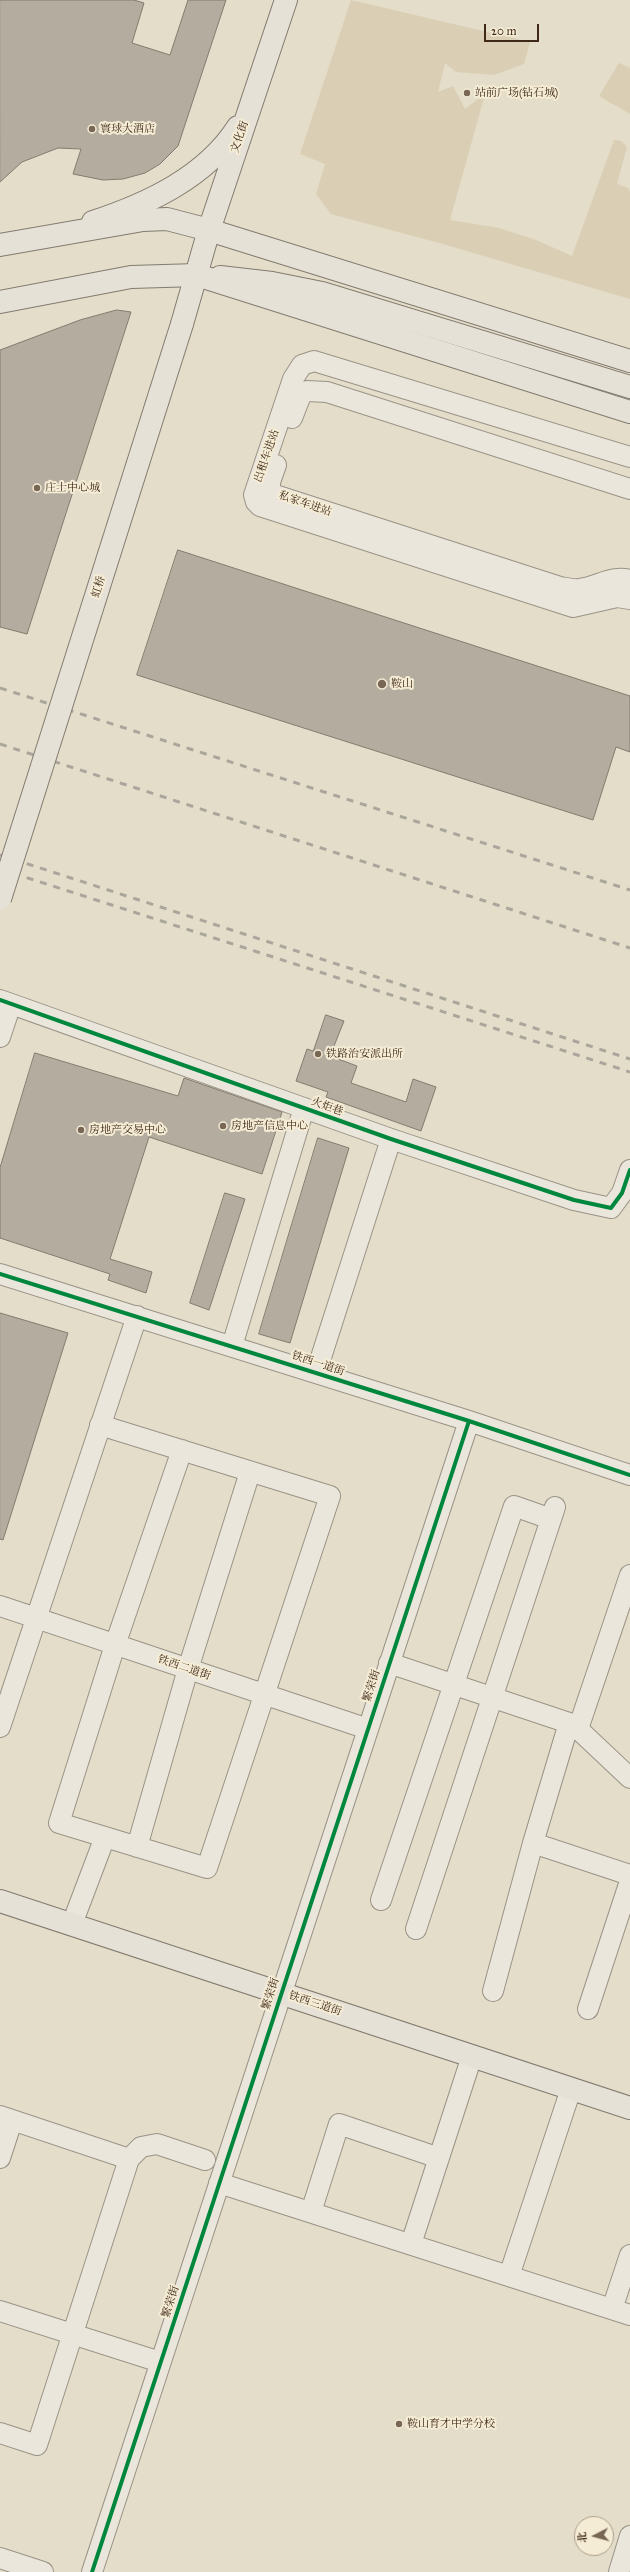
<!DOCTYPE html>
<meta charset="utf-8">
<style>
body{margin:0}
#map{position:relative;width:630px;height:2572px;overflow:hidden;background:#e4ddc9;font-family:"IM FELL Great Primer","Noto Serif SC",serif}
canvas{display:block}
.north{position:absolute;left:574px;top:2516px;width:40px;height:40px;box-sizing:border-box;background:#f5ecd5;border:1px solid #ac9e89;border-radius:50%;rotate:264deg;font-size:11px;font-weight:700;line-height:16px;text-align:center;color:#3f2818}
.north::after{content:'';display:block;margin:auto;width:14px;height:18px;background:#796756;clip-path:polygon(50% 0,100% 100%,50% 72%,0 100%)}
.scale{position:absolute;left:484px;top:24px;width:55px;height:18px;box-sizing:border-box;border:2px solid #3f2818;border-top:0;padding-left:5px;font-size:12px;line-height:14px;white-space:nowrap;color:#3f2818;-webkit-text-stroke:3px #f5ecd5;paint-order:stroke}
</style>
<div id="map">
<canvas width="630" height="2572"></canvas>
<div class="north">北</div>
<div class="scale">20 m</div>
</div>
<script>
const ctx = document.querySelector('canvas').getContext('2d');
ctx.lineJoin = 'round';
function paint(path, color) {
  ctx.fillStyle = color;
  ctx.fill(path, 'evenodd');
}
function trace(path, color, width, dash) {
  ctx.strokeStyle = color;
  ctx.lineWidth = width;
  ctx.lineCap = dash ? 'butt' : 'round';
  ctx.setLineDash(dash || []);
  ctx.stroke(path);
}
function label(font, color, halo, rows, align = 'center') {
  ctx.font = font + ' "IM FELL Great Primer","Noto Serif SC",serif';
  ctx.lineWidth = 4;
  ctx.setLineDash([]);
  ctx.textBaseline = 'middle';
  ctx.strokeStyle = halo;
  ctx.fillStyle = color;
  for (const [text, x, y, turn = 0] of rows) {
    ctx.save();
    ctx.translate(x, y);
    ctx.rotate((+turn || 0) * Math.PI / 180);
    ctx.textAlign = isNaN(turn) ? turn : align;
    if (halo) ctx.strokeText(text, 0, 0);
    ctx.fillText(text, 0, 0);
    ctx.restore();
  }
}
paint(new Path2D(`
 M 351,0 L 530,42 L 524,64 L 494,75 L 456,72 L 445,63 L 438,92 L 453,86 L 465,109 L 485,94 L 450,220 L 499,228 L 536,240 L 572,256 L 614,140 L 621,141 L 627,147 L 617,184 L 628,188 L 630,192 L 630,299 L 443,244 L 331,214 L 316,194 L 325,164 L 300,154 Z
 M 619,63 L 630,68 L 630,114 L 599,96 Z`), '#daceb4');
const building = new Path2D(`
 M 0,0 L 134,0 L 144,3 L 132,43 L 170,55 L 188,0 L 226,0 L 178,146 L 160,164 L 145,173 L 123,179 L 103,180 L 73,174 L 81,149 L 58,148 L 22,162 L 0,182 Z
 M 117,310 L 131,312 L 27,634 L 0,627 L 0,350 L 80,320 Z
 M 178,550 L 630,696 L 630,752 L 616,747 L 593,820 L 137,675 Z
 M 326,1015 L 344,1021 L 330,1056 L 357,1066 L 351,1083 L 406,1102 L 413,1079 L 436,1087 L 421,1131 L 326,1097 L 328,1092 L 296,1081 L 307,1049 L 313,1051 Z
 M 35,1053 L 178,1096 L 184,1078 L 282,1112 L 262,1174 L 149,1137 L 110,1259 L 152,1272 L 146,1293 L 108,1280 L 110,1274 L 0,1238 L 0,1168 Z
 M 318,1138 L 349,1148 L 290,1343 L 259,1334 Z
 M 225,1193 L 245,1199 L 209,1310 L 190,1303 Z
 M 0,1313 L 68,1333 L 3,1540 L 0,1539 Z`);
paint(building, '#b4ad9f');
trace(building, '#827b6f', 1);
const minor = new Path2D(`
 M 292,418 L 301,395 L 307,391 L 327,392 L 630,489
 M 630,457 L 314,361 L 302,365 L 293,379 L 254,495 L 256,502 L 260,506 L 573,607 L 617,597 L 630,599
 M 276,465 L 270,482 L 270,490 L 275,495 L 560,587 C 566,588 574,590 579,589 C 597,587 612,575 630,580
 M 0,1000 L 391,1139 L 574,1200 L 611,1208 L 622,1193 L 630,1170
 M 0,1037 L 11,1004
 M 0,1274 L 469,1421 L 630,1475
 M 232,1346 L 304,1108
 M 316,1373 L 391,1139
 M 100,1425 L 330,1496 L 207,1868 L 59,1823 L 115,1645 L 182,1450
 M 0,1606 L 368,1729
 M 389,1663 L 569,1723 L 578,1729 L 630,1778
 M 0,1727 L 137,1316
 M 578,1729 L 630,1575
 M 533,1843 L 630,1875
 M 137,1847 L 188,1669 L 250,1472
 M 381,1900 L 514,1506 L 551,1519
 M 72,1924 L 105,1837
 M 416,1929 L 555,1507
 M 493,1991 L 533,1843 L 569,1723
 M 588,2009 L 630,1881
 M 0,2116 L 129,2159 L 37,2445 L 0,2433
 M 0,2158 L 12,2121
 M 129,2159 L 141,2147 L 157,2144 L 205,2160
 M 219,2183 L 630,2315
 M 311,2212 L 339,2124 L 439,2158
 M 411,2244 L 472,2056
 M 509,2276 L 571,2089
 M 612,2309 L 630,2255
 M 0,2311 L 160,2362
 M 0,2558 L 43,2572
 M 92,2572 L 469,1421
 M 619,2572 L 630,2536`);
const major = new Path2D(`
 M 93,222 C 148,204 206,177 238,127
 M 220,277 L 272,283 L 322,293 L 630,387
 M 182,324 L 209,230 L 286,0
 M 0,1901 L 630,2108`);
const highway = new Path2D(`
 M 0,245 L 143,220 L 167,219 L 209,230 L 630,361
 M 0,302 L 131,277 L 197,275 L 630,412`);
trace(minor, '#9a9386', 22);
trace(major, '#827b6f', 24);
trace(highway, '#827b6f', 24);
trace(minor, '#eae6dc', 20);
trace(major, '#e6e1d7', 22);
trace(highway, '#e6e1d7', 22);
trace(new Path2D(`
 M 0,688 L 630,890
 M 0,744 L 630,948
 M 0,855 L 630,1059
 M 0,869 L 630,1072`), '#aba69c', 3, [7, 7]);
const majorBridge = new Path2D(`
 M 0,899 L 182,324`);
trace(majorBridge, '#827b6f', 24, []);
trace(majorBridge, '#e6e1d7', 22);
trace(new Path2D(`
 M 0,1000 L 391,1139 L 574,1200 L 611,1208 L 622,1193 L 630,1170
 M 0,1274 L 469,1421 L 630,1475
 M 92,2572 L 469,1421`), '#00873e', 4);
for (const [x, y, r, color] of [
 [467,93,4,"#796756"],
 [92,129,4,"#796756"],
 [37,488,4,"#796756"],
 [382,684,5,"#796756"],
 [318,1054,4,"#796756"],
 [223,1126,4,"#796756"],
 [81,1130,4,"#796756"],
 [399,2424,4,"#796756"]
]) {
  const dot = new Path2D();
  dot.arc(x, y, r, 0, 2 * Math.PI);
  ctx.fillStyle = color;
  ctx.fill(dot);
  trace(dot, '#f5ecd5', 1.5);
}
label('11px', '#3f2818', '#f5ecd5', [
 ["站前广场(钻石城)",475,93],
 ["寰球大酒店",100,129],
 ["庄士中心城",45,488],
 ["鞍山",391,684],
 ["铁路治安派出所",326,1054],
 ["房地产信息中心",231,1126],
 ["房地产交易中心",89,1130],
 ["鞍山育才中学分校",407,2424]
], 'left');
label('11px', '#3f2818', '#f5ecd5', [
 ["文化街",240,137,-71],
 ["出租车进站",267,456,-71],
 ["私家车进站",305,504,19],
 ["虹桥",99,587,-72],
 ["火炬巷",327,1107,20],
 ["铁西一道街",318,1364,18],
 ["铁西二道街",184,1668,19],
 ["繁荣街",372,1686,-72],
 ["繁荣街",271,1994,-72],
 ["铁西三道街",315,2004,18],
 ["繁荣街",171,2302,-72]
]);
</script>
